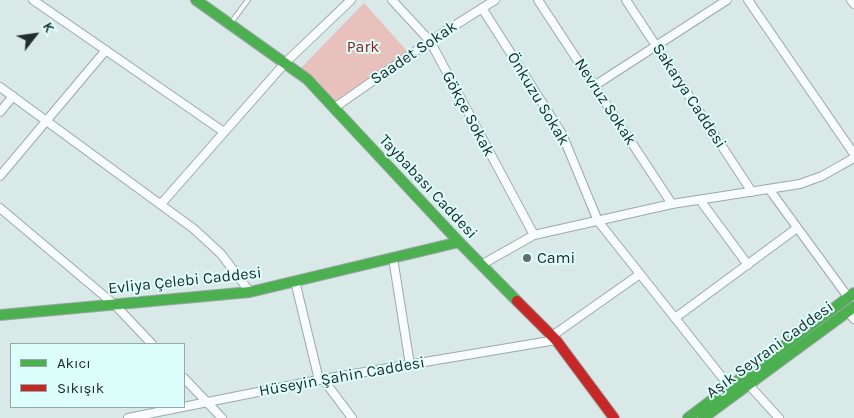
<!DOCTYPE html>
<meta charset="utf-8">
<style>
body{margin:0}
#map{position:relative;width:854px;height:418px;overflow:hidden;background:#d8e9e8;font-family:Karla,sans-serif}
canvas{display:block}
.legend{position:absolute;left:10px;top:343px;width:175px;height:65px;box-sizing:border-box;background:#ddfffc;border:1px solid #91aba9;margin:0;padding:6px 9px;list-style:none;font-size:15px;color:#202d2c}
.legend li{display:flex;align-items:center;gap:10px;height:25px}
.legend b{width:25px;border:1px solid #91aba9}
.north{position:absolute;left:10px;top:10px;width:50px;height:50px;-webkit-text-stroke:4px #ddfffc;paint-order:stroke;rotate:60deg;font-size:14px;font-weight:700;line-height:20px;text-align:center;color:#202d2c}
.north::after{content:'';display:block;margin:auto;width:18px;height:22px;background:#202d2c;clip-path:polygon(50% 0,100% 100%,50% 72%,0 100%)}
</style>
<div id="map">
<canvas width="854" height="418"></canvas>
<ul class="legend">
<li><b style="height:6px;background:#4caf50"></b>Akıcı</li>
<li><b style="height:6px;background:#c62828"></b>Sıkışık</li>
</ul>
<div class="north">K</div>
</div>
<script>
const ctx = document.querySelector('canvas').getContext('2d');
ctx.lineJoin = 'round';
function paint(path, color) {
  ctx.fillStyle = color;
  ctx.fill(path, 'evenodd');
}
function trace(path, color, width, dash) {
  ctx.strokeStyle = color;
  ctx.lineWidth = width;
  ctx.lineCap = dash ? 'butt' : 'round';
  ctx.setLineDash(dash || []);
  ctx.stroke(path);
}
function label(font, color, halo, rows, align = 'center') {
  ctx.font = font + ' Karla,sans-serif';
  ctx.lineWidth = 4;
  ctx.setLineDash([]);
  ctx.textBaseline = 'middle';
  ctx.strokeStyle = halo;
  ctx.fillStyle = color;
  for (const [text, x, y, turn = 0] of rows) {
    ctx.save();
    ctx.translate(x, y);
    ctx.rotate((+turn || 0) * Math.PI / 180);
    ctx.textAlign = isNaN(turn) ? turn : align;
    if (halo) ctx.strokeText(text, 0, 0);
    ctx.fillText(text, 0, 0);
    ctx.restore();
  }
}
paint(new Path2D(`
 M 364,3 L 408,52 L 332,103 L 298,71 Z`), '#e8c1bc');
const lane = new Path2D(`
 M 230,24 L 248,0`);
const street = new Path2D(`
 M 33,0 L 224,132
 M 392,0 L 430,41 L 534,235
 M 538,0 L 672,204
 M 626,0 L 752,192
 M 748,0 L 854,154
 M 851,0 L 854,4
 M 482,8 L 562,134 L 598,221 L 729,386
 M 594,86 L 727,0
 M 0,87 L 194,229 L 221,254 L 250,292
 M 334,108 L 430,41 L 495,0
 M 0,112 L 13,96
 M 0,176 L 106,50
 M 769,189 L 848,297
 M 700,200 L 748,265
 M 161,204 L 285,63 L 351,0
 M 0,208 L 115,305 L 152,344
 M 393,258 L 410,365
 M 481,265 L 534,235 L 672,204 L 800,184 L 822,176 L 854,158
 M 295,281 L 319,380
 M 848,312 L 854,319
 M 675,318 L 797,228
 M 552,336 L 640,274
 M 184,378 L 222,418
 M 323,379 L 352,418
 M 748,384 L 779,418
 M 128,418 L 323,379 L 556,340`);
const fast = new Path2D(`
 M 196,0 L 307,79 L 459,242 L 517,301
 M 0,315 L 250,292 L 459,242
 M 688,418 L 854,293
 M 703,418 L 854,307`);
const jam = new Path2D(`
 M 517,301 L 556,340 L 614,418`);
trace(lane, '#9ba9a8', 6);
trace(street, '#9ba9a8', 10);
trace(fast, '#9ba9a8', 12);
trace(jam, '#9ba9a8', 12);
trace(lane, '#f9fcfc', 4);
trace(street, '#f9fcfc', 8);
trace(fast, '#4caf50', 10);
trace(jam, '#c62828', 10);
for (const [x, y, r, color] of [
 [527,258,5,"#606f6e"]
]) {
  const dot = new Path2D();
  dot.arc(x, y, r, 0, 2 * Math.PI);
  ctx.fillStyle = color;
  ctx.fill(dot);
  trace(dot, '#ddfffc', 2);
}
label('16px', '#90201f', '#ddfffc', [
 ["Park",363,47]
]);
label('16px', '#202d2c', '#ddfffc', [
 ["Saadet Sokak",414,53,-34],
 ["Sakarya Caddesi",689,96,57],
 ["Önkuzu Sokak",538,99,59],
 ["Nevruz Sokak",605,102,57],
 ["Gökçe Sokak",468,114,62],
 ["Taybabası Caddesi",428,187,47],
 ["Evliya Çelebi Caddesi",185,281,-6],
 ["Aşık Seyrani Caddesi",770,350,-36],
 ["Hüseyin Şahin Caddesi",342,377,-10]
]);
label('16px', '#202d2c', '#ddfffc', [
 ["Cami",537,258]
], 'left');
</script>
